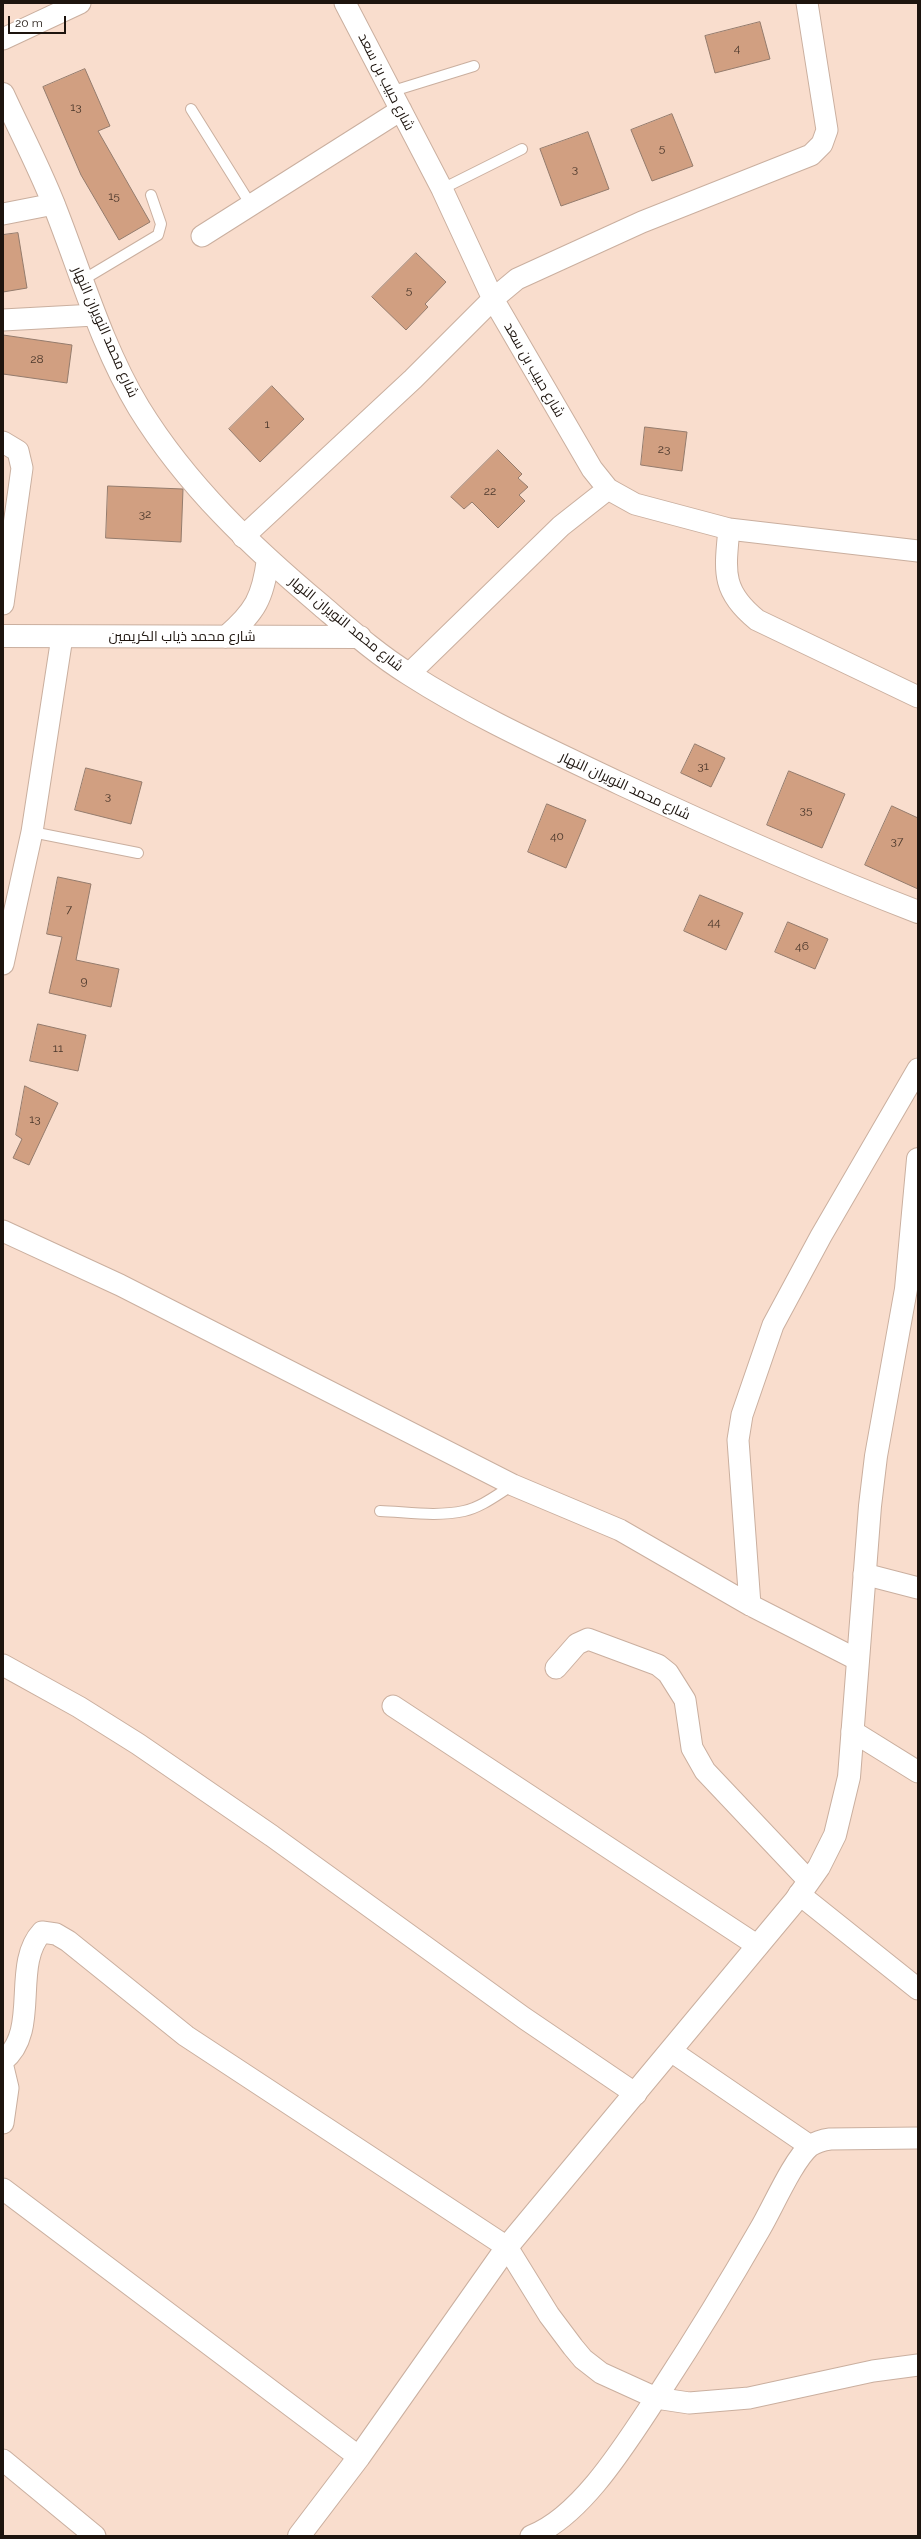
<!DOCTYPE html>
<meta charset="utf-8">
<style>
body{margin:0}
#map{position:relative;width:921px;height:2539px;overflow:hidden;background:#f9ddcd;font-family:Raleway,sans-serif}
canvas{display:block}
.frame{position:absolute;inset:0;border:4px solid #1d140e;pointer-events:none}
.scale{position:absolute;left:8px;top:16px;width:58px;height:18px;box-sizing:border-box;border:2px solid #1d140e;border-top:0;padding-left:5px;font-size:12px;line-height:14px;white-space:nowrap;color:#1d140e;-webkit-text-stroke:3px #fff;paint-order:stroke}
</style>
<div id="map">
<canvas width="921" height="2539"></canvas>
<div class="frame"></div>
<div class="scale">20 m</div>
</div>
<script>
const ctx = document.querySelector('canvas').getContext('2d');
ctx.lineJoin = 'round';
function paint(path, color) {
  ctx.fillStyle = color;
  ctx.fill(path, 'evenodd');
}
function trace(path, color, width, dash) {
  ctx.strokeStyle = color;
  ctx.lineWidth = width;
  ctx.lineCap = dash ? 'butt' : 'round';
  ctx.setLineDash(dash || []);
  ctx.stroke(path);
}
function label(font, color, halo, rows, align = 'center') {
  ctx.font = font + ' Raleway,Cairo,sans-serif';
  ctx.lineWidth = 3;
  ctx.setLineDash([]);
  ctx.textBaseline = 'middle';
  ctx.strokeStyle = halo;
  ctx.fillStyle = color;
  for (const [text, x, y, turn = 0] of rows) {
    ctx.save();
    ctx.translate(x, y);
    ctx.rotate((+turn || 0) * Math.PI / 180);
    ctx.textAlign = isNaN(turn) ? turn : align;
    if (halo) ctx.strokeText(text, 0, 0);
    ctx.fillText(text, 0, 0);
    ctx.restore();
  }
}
const building = new Path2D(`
 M 760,22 L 770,59 L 715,73 L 705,36 Z
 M 85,69 L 110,126 L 98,131 L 150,222 L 119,240 L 81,175 L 43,87 Z
 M 672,114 L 693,166 L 652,181 L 631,130 Z
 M 588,132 L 609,189 L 561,206 L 540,149 Z
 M 18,233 L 27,288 L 3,292 L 3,235 Z
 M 416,253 L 446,282 L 425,304 L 428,307 L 406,330 L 372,297 Z
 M 3,335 L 72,345 L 67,383 L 3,374 Z
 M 272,386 L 304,419 L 260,462 L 229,429 Z
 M 645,427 L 687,432 L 682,471 L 641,465 Z
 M 498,450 L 522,474 L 518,478 L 528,487 L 519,495 L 525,501 L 498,528 L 472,502 L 464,509 L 451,497 Z
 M 108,486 L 183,489 L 181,542 L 106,538 Z
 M 695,744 L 725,758 L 711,787 L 681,773 Z
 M 86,768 L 142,782 L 131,824 L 75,810 Z
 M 789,771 L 845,794 L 822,848 L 767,825 Z
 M 547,804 L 586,820 L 566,868 L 528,852 Z
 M 892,806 L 918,818 L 918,889 L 865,865 Z
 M 58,877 L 91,884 L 76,960 L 119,969 L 111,1007 L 49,993 L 62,937 L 47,934 Z
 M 700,895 L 743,913 L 726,950 L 684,931 Z
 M 788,922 L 828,939 L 815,969 L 775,952 Z
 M 38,1024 L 86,1035 L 78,1071 L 30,1061 Z
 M 25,1086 L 58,1103 L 29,1165 L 13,1158 L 22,1139 L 16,1135 Z`);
paint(building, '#d19f81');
trace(building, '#947b6c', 1);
const service = new Path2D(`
 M 393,91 L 474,66
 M 191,109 L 251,205
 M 442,189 L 522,149
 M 81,281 L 158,235 L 161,224 L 151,195
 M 32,832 L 138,853
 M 380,1511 C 407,1512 437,1517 464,1511 C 482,1507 498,1494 513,1485`);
const minor = new Path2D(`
 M 345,3 L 442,189 L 493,299 L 592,469 L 608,489 L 561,526 L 409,674
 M 3,39 L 80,3
 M 3,214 L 54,204
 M 202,236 L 401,110
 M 3,320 L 95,315
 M 3,442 L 18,451 L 22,468 L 3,604
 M 608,489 L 635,504 L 729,529 L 918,551
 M 729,529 C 725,571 721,591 757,620 L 918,697
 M 243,537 L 413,379 L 493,299 L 517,279 L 642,222 L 811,155 L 822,144 L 827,130 L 807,3
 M 3,964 L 32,832 L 62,637
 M 3,1231 L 120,1285 L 513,1485 L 620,1530 L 750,1605 L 858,1660
 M 864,1574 L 918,1588
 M 750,1605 L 738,1440 L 742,1415 L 773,1325 L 821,1236 L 918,1069
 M 3,1665 L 79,1707 L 138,1744 L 272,1836 L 524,2018 L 636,2094
 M 556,1668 L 577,1644 L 588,1639 L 658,1665 L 668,1673 L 685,1700 L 692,1748 L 705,1771 L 809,1881
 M 393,1706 L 758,1946
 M 852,1731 L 918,1772
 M 799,1894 L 918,1989
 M 671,2051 L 810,2146
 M 3,2061 C 41,2031 11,1965 42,1932 L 56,1934 L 68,1941 L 186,2036 L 507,2247 L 549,2315 L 573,2347 L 583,2359 L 601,2373 L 656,2398 L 689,2403 L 749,2398 L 873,2371 L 918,2365
 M 3,2067 L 8,2088 L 3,2123
 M 3,2189 L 359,2457
 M 3,2460 L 95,2536
 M 531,2536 C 584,2516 631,2435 662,2389 C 696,2337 729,2283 760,2229 C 772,2209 793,2160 810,2146 C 816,2142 823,2140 830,2139 L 918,2138`);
const tertiary = new Path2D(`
 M 3,94 C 20,131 39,167 54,205 C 81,273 101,345 139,408 C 187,486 253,548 322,606 C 350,630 378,655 409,674 C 476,717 550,750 621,784 C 719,830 817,873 918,912
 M 3,636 L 360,637
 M 226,637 C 255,612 263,598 268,559
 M 299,2536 L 359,2457 L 507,2247 L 795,1901 L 819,1867 L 835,1835 L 849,1777 L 870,1506 L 876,1456 L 906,1289 L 918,1159`);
trace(service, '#caaf9f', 12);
trace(minor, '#caaf9f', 23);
trace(tertiary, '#caaf9f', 24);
trace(service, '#fff', 10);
trace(minor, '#fff', 21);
trace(tertiary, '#fff', 22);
label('12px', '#4a372b', null, [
 ["4",737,48],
 ["13",76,107],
 ["5",662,148],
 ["3",575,169],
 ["15",114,196],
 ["5",409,290],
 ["28",37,359],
 ["1",267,424],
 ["23",664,449],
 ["22",490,491],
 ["32",145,514],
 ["31",703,766],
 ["3",108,796],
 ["35",806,810],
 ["40",557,836],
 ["37",897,841],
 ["7",69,909],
 ["44",714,922],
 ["46",802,946],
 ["9",84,981],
 ["11",58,1048],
 ["13",35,1119]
]);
label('14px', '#1d140e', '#fff', [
 ["شارع حبيب بن سعد",386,82,63],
 ["شارع محمد النويران النهار",105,332,66],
 ["شارع حبيب بن سعد",534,370,60],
 ["شارع محمد النويران النهار",346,624,39],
 ["شارع محمد ذياب الكريمين",182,637],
 ["شارع محمد النويران النهار",625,786,25]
]);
</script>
